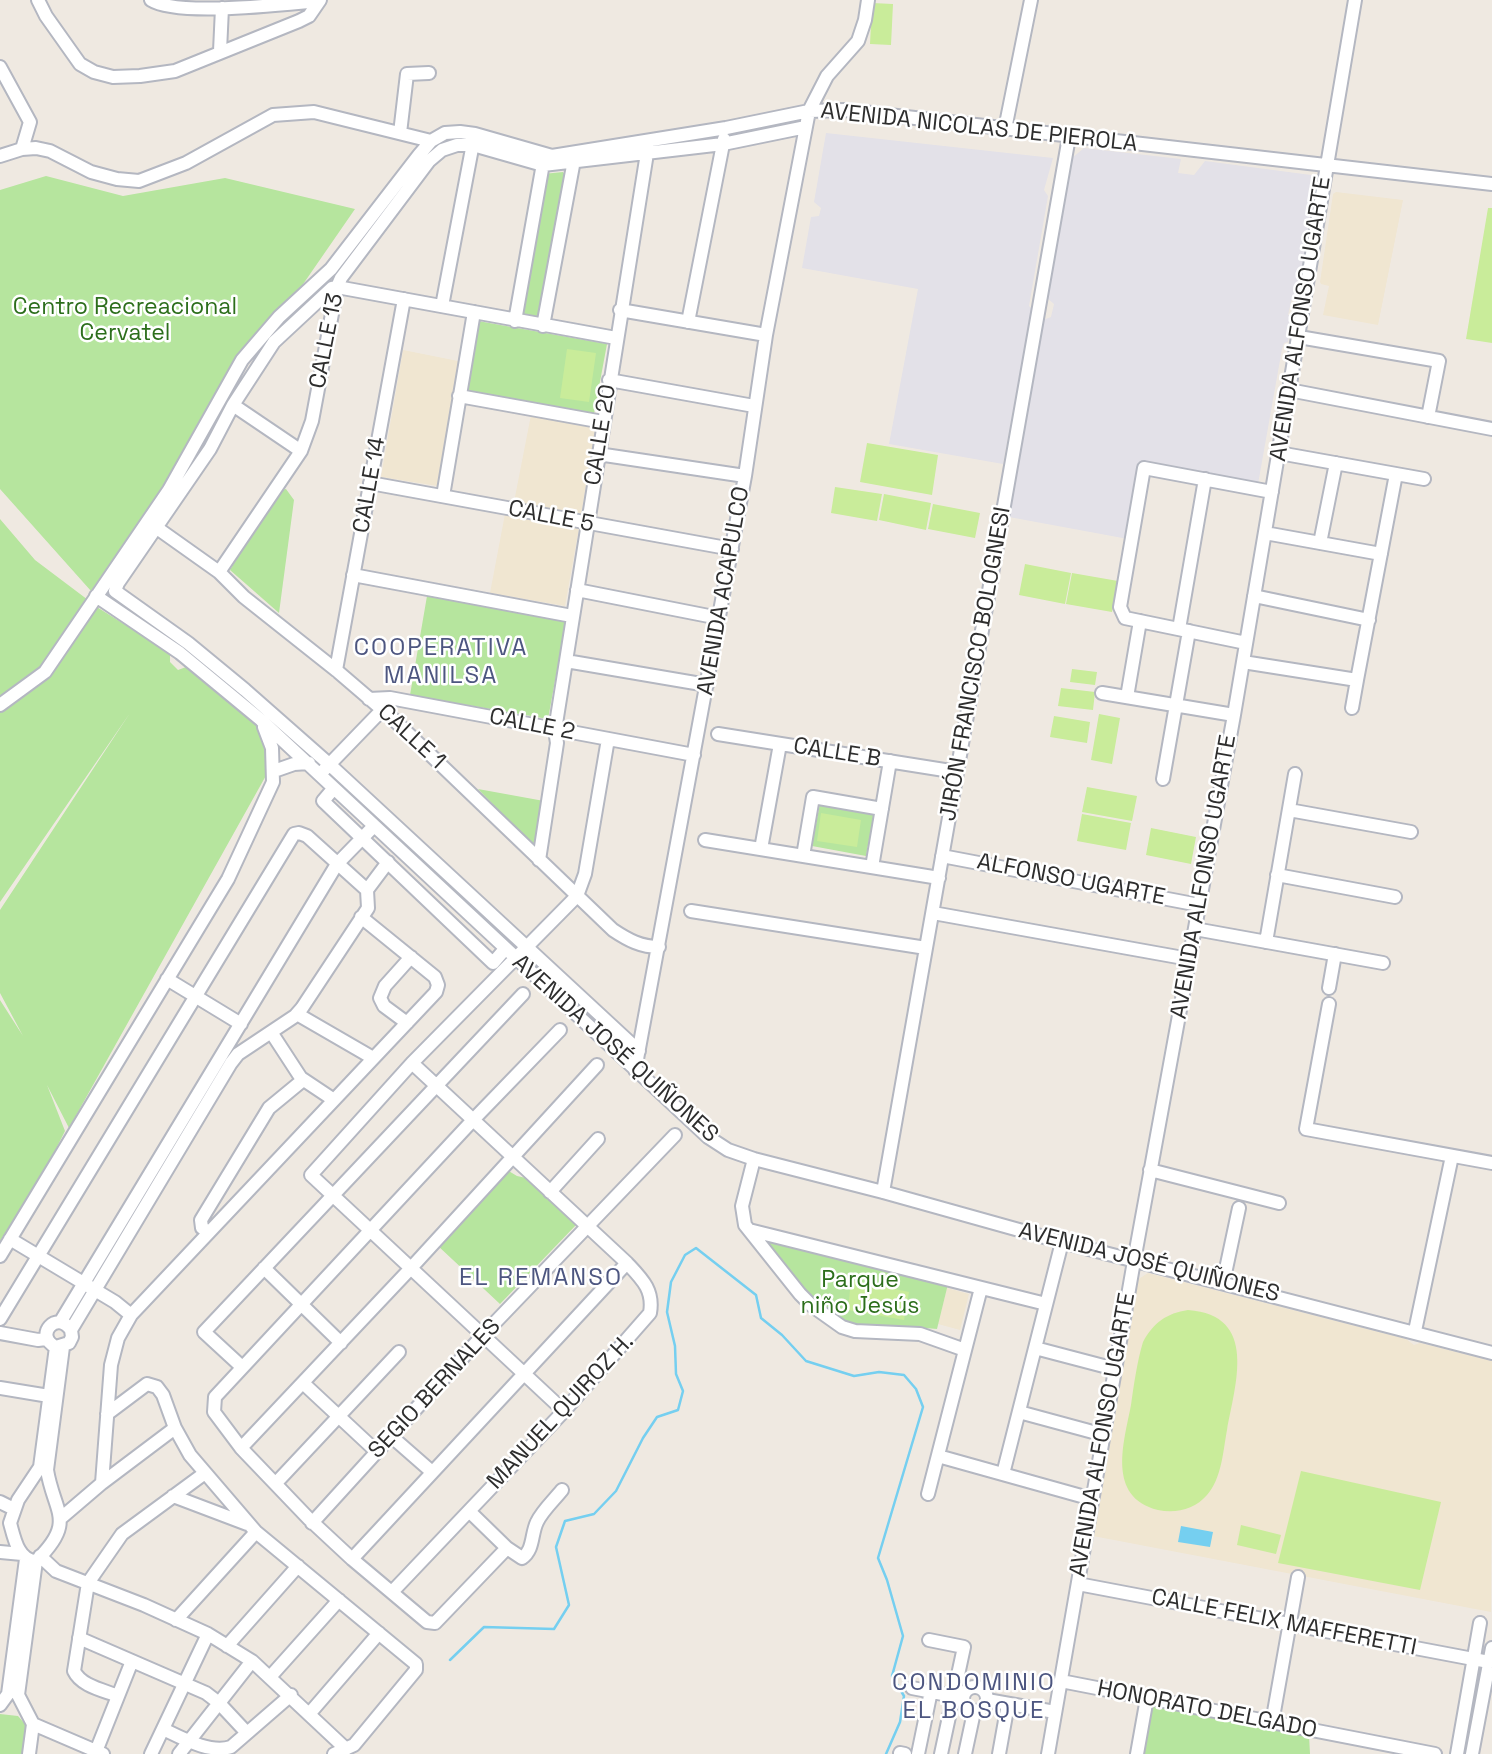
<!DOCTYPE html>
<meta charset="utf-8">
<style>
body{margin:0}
canvas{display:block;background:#efe9e1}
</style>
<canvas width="1492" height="1754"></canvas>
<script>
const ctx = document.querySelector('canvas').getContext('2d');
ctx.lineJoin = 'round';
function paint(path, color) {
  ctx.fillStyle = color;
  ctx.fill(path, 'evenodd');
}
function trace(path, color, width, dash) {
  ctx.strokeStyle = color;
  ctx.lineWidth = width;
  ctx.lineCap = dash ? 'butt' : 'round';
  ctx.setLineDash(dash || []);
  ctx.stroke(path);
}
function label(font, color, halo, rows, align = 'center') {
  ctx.font = font + ' "Space Grotesk",sans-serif';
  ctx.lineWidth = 5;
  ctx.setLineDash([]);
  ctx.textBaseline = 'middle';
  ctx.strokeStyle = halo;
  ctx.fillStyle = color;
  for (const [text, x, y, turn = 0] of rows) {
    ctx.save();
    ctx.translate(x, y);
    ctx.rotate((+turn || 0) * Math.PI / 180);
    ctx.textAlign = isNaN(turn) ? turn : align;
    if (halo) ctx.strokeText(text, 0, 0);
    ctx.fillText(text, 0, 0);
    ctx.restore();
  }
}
paint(new Path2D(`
 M 826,133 L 1053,158 L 1044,190 L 1048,196 L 1029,306 L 1032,309 L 1003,464 L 889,444 L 918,289 L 802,268 L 811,217 L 819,216 L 821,208 L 814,202 Z
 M 1084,148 L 1181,159 L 1178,173 L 1194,175 L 1205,161 L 1311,175 L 1316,179 L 1298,294 L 1292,298 L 1288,315 L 1293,316 L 1288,342 L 1284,343 L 1282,349 L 1258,484 L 1143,462 L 1128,539 L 1009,517 L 1043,320 L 1051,317 L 1054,304 L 1047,298 L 1072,158 Z`), '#e3e1e8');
paint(new Path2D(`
 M 1336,192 L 1403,200 L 1378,325 L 1323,315 L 1329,286 L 1321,284 L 1320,282 L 1333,194 Z
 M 403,350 L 458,361 L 438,486 L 381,477 Z
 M 531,415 L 596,428 L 581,514 L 514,502 Z
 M 505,514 L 579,528 L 565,606 L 490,593 Z
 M 1148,1273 L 1406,1339 L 1414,1345 L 1420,1343 L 1492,1361 L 1491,1612 L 1093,1536 L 1137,1280 Z
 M 947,1288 L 969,1294 L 960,1330 L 938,1324 Z`), '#f0e6d1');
paint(new Path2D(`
 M 563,172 L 565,175 L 540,317 L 519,316 L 543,174 Z
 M 46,176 L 123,196 L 225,178 L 355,209 L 91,591 L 0,489 L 0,190 Z
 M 478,321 L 607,344 L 594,414 L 465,390 Z
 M 286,489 L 294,500 L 279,613 L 230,570 L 279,490 Z
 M 0,519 L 35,560 L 100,609 L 170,653 L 170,662 L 178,670 L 186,667 L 260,727 L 267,741 L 268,772 L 69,1128 L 47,1085 L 65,1131 L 46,1169 L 0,1241 L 0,1000 L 23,1036 L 0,993 L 0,910 L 130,713 L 0,902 Z
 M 427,596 L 566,621 L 548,719 L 410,695 Z
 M 478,789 L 544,801 L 537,850 Z
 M 820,803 L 874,813 L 866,856 L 812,846 Z
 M 507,1170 L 517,1176 L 526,1178 L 576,1225 L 500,1304 L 437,1245 Z
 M 773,1239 L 948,1284 L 937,1329 C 922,1328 907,1326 893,1325 C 878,1325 863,1330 849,1325 C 814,1315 787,1273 768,1245 Z
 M 1151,1705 L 1309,1735 L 1310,1754 L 1142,1754 Z
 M 0,1714 L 18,1716 L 26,1725 L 22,1754 L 0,1754 Z`), '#b6e59e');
paint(new Path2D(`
 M 872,3 L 893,4 L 891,45 L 870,44 Z
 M 1488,208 L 1492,208 L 1492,343 L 1466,339 Z
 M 567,349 L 596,353 L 589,402 L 560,398 Z
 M 867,443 L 938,455 L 932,495 L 860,482 Z
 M 835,487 L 882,494 L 877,521 L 831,513 Z
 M 884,494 L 931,503 L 926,530 L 879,520 Z
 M 933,504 L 980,513 L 975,538 L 928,529 Z
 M 1025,564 L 1071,573 L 1065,604 L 1019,595 Z
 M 1072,573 L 1118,581 L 1112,612 L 1066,604 Z
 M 1072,669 L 1097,672 L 1095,685 L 1070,682 Z
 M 1061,688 L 1095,692 L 1093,710 L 1058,706 Z
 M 1099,714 L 1120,718 L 1112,764 L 1091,760 Z
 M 1054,716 L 1090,722 L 1087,743 L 1050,737 Z
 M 1087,787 L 1137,796 L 1132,821 L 1082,812 Z
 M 821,813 L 861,820 L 857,847 L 817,841 Z
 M 1082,814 L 1131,823 L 1126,850 L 1077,841 Z
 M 1151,828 L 1196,837 L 1191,864 L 1146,855 Z
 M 851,1280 L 909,1292 L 904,1320 L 848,1310 Z
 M 1188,1310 C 1259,1315 1235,1385 1227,1430 C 1223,1451 1222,1478 1207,1495 C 1195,1509 1176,1514 1158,1510 C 1106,1497 1124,1442 1131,1405 C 1134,1384 1137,1362 1143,1342 C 1153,1323 1167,1313 1188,1310 Z
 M 1301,1471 L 1441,1502 L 1420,1590 L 1278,1563 Z
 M 1241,1525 L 1281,1535 L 1276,1554 L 1237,1545 Z`), '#c9ec9a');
paint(new Path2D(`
 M 1181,1526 L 1213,1532 L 1210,1547 L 1178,1542 Z`), '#75cff0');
trace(new Path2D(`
 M 450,1660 L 484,1627 L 554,1629 L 569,1605 L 556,1547 L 565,1521 L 594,1514 L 616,1491 L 643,1438 L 657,1417 L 678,1410 L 683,1391 L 676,1374 L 675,1346 L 667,1312 L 671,1282 L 685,1255 L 696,1248 L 756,1295 L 761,1318 L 782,1335 L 806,1361 L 854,1376 L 879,1372 L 904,1375 L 916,1389 L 923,1407 L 878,1558 L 887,1580 L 903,1636 L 892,1676 L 904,1696 L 900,1722 L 886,1754`), '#75cff0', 2.5);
const minor = new Path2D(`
 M 38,0 L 46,16 L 80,64 L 94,72 L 113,77 L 140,76 L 175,71 L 299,21 L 309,16 L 320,0
 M 151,0 C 178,17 284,4 319,1
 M 220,51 L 222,8
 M 0,67 L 30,122 L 22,149
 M 1005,129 L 1031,0
 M 400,133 L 407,74 L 429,73
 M 0,156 L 22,149 L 36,148 L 50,151 L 91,172 L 117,179 L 139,181 L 186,163 L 273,115 L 314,112 L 431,141
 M 442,306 L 474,138
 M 620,310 L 766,335
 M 515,321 L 544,158
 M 688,322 L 724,139
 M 543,326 L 575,155
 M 1299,337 L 1439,361 L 1428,417
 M 616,338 L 337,287 L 332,288 L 274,342 L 233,405 L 210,449 L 118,583 L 115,591 L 188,643 L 245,690 L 329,764 L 639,1051
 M 609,380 L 754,406
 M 1289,390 L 1492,429
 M 459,396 L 603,422
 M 233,405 L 301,451
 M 1279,453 L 1424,479
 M 598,454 L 745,476
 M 370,483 L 732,549
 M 443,496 L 474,312
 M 157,528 L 219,572 L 244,597 L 336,670 L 392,718 L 613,930 C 628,940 641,947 659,947
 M 1265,533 L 1381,554
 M 1320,543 L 1336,463
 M 219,572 L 301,451 L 312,421 L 337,287 L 341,278 L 429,161 L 442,150 L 457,145 L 473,145 L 543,165 L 723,144 L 806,127
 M 353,575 L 572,616
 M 577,590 L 719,618
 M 96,596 L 180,653 L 261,720 L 708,1137 L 728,1150 L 754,1159 L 883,1192 L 1062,1242 L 1492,1353
 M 1254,596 L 1369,620
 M 1179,629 L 1205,479
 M 1246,643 L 1125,618 L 1120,607 L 1144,468 L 1272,492
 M 566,661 L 707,685
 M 1243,662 L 1357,680 L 1396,474
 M 336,670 L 404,299
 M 1102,693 L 1234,715
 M 1127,697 L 1140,621
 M 369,699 L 390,698 L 694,755
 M 0,705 L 45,672 L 169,490 L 242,360 L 279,317 L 331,269 L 419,155 L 431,141 L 445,133 L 460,132 L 475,134 L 552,156 L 726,128 L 809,111 L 845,110 L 1492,184
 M 1352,708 L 1357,680
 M 718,734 L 957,772
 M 324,770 L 382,710
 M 274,771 L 294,764 L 309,763
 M 1163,779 L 1189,631
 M 334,788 L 323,801 L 493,963 L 505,949
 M 1289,810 L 1411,832
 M 705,840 L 939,878
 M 761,849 L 780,744
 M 803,856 L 813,797 L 882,809
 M 942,856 L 1199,905
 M 539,860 L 557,743 L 555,730 L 648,147
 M 872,867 L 890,761
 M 1277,875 L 1395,897
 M 691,911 L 926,948
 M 933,913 L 1189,959
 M 1195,929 L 1383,963
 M 1266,942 L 1295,774
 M 167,979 L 241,1024
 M 1329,988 L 1335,954
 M 1329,1004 L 1306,1129 L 1492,1163
 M 297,1014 L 373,1058
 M 407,1023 L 384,1006 L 380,998 L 385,986 L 411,957
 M 271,1032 L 301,1078 L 334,1100
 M 635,1070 L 745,476 L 766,335 L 809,111 L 827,76 L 858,41 L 865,20 L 868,0
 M 754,1159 L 742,1206 L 745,1225 L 800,1294 L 811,1305 L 842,1327 L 855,1331 L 920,1334 L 965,1350
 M 1150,1170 L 1279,1203
 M 550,1192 L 598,1139
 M 883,1192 L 1069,137
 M 749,1230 L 1046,1304
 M 208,1231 L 202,1228 L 201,1220 L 269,1108 L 303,1080
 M 10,1239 L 115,1302 L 131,1315
 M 0,1256 L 228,879 L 273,782 L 272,748 L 264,727
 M 264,1268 L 341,1343
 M 1223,1283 L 1239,1208
 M 0,1319 L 294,834 L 299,833 L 307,836 L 367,890
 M 61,1321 L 337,864 L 374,826
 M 71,1330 C 57,1309 33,1336 56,1347 L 69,1343 L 72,1337 L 71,1330 L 231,1063 L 238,1054 L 295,1016 L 302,1008 L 368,908 L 367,890 L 388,862
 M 1415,1331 L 1452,1156
 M 0,1333 L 38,1340 L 46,1339
 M 56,1347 L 40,1467 L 18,1500 L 10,1523 C 14,1537 18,1561 36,1561 C 77,1521 54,1513 47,1470 L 63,1347
 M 1035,1348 L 1115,1369
 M 242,1367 L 204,1332 L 523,994
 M 303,1383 L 377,1452
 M 0,1388 L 49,1396
 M 564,1411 L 311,1175 L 412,1063 L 577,896 L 585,874 L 608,739
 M 1019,1412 L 1104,1435
 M 107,1414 L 147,1384 L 157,1387 L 163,1395 L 175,1428 L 190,1455 L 256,1532 L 416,1664 L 416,1670 L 354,1745 L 334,1754
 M 392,1437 L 432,1472
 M 241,1448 L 411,1268 L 597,1065
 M 938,1456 L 1092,1499
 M 1003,1474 L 1062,1242
 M 102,1483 L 111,1365 L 118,1338 L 131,1315 L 436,992 L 438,985 L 435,977 L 361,917
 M 276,1483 L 399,1352
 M 928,1494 L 981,1288
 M 173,1496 L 247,1524
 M 0,1502 L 14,1509
 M 469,1511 L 507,1548 L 522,1558 C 534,1550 531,1534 537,1522 C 542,1511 554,1500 562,1490
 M 61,1518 L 102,1483 L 175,1428
 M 312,1523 L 484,1334 L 675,1135
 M 507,1548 L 435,1623 L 427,1622 L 352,1559 L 309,1519 L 241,1448 L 214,1412 L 215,1397 L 473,1120 L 560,1030
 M 0,1552 L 22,1554
 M 40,1556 L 56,1571 L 144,1605 L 208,1634 L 252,1661 L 346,1749
 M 352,1559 L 627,1263
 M 36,1561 L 18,1695 L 33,1724 L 103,1754
 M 1078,1584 L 1489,1662
 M 392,1592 L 564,1411 L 650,1313 C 654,1290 642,1279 627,1263 L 412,1063
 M 176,1620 L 256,1532
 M 79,1638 L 206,1693 L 219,1703 L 247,1733
 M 929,1640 L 964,1647 L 941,1754
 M 227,1646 L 298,1566
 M 270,1677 L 339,1600
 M 1061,1681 L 1435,1754
 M963 1699a12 12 0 1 1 24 0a12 12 0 1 1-24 0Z
 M 912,1688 L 958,1697
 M 118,1696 C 103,1690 81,1686 74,1671 L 88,1583 L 122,1534 L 205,1473
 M 987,1700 L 1055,1712
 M 0,1705 L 8,1694 L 26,1559
 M 310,1713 L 379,1633
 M 1272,1723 L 1298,1577
 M 163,1729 C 182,1738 210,1754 231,1747 L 291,1695
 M 900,1753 L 905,1754
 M 29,1754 L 33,1724
 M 95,1754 L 132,1661
 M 151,1754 L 208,1634
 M 179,1754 L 252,1661
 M 918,1754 L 931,1691
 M 965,1754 L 974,1712
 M 999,1754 L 1008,1704
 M 1048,1754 L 1134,1261 L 1234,715 L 1355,0
 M 1137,1754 L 1147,1698
 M 1457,1754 L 1480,1623
 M 1472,1754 L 1492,1648`);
trace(minor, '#b4b7c1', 16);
trace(minor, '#fff', 12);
label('23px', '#2e2e2e', '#fff', [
 ["AVENIDA NICOLAS DE PIEROLA",979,128,6],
 ["AVENIDA ALFONSO UGARTE",1301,319,-81],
 ["CALLE 13",327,341,-79],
 ["CALLE 20",601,435,-81],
 ["CALLE 14",370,485,-80],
 ["CALLE 5",551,517,11],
 ["AVENIDA ACAPULCO",724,591,-80],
 ["JIRÓN FRANCISCO BOLOGNESI",976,664,-80],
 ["CALLE 2",532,725,11],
 ["CALLE 1",411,737,43],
 ["CALLE B",837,753,9],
 ["AVENIDA ALFONSO UGARTE",1204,877,-80],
 ["ALFONSO UGARTE",1071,880,11],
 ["AVENIDA JOSÉ QUIÑONES",615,1049,42],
 ["AVENIDA JOSÉ QUIÑONES",1149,1263,14],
 ["SEGIO BERNALES",435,1389,-47],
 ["MANUEL QUIROZ H.",561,1412,-47],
 ["AVENIDA ALFONSO UGARTE",1103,1435,-80],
 ["CALLE FELIX MAFFERETTI",1284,1623,11],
 ["HONORATO DELGADO",1207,1710,11]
]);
label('23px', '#2c6e1b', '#fff', [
 ["Centro Recreacional",125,308],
 ["Cervatel",125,334],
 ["Parque",860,1281],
 ["niño Jesús",860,1307]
]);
ctx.letterSpacing = '2px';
label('24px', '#4d5680', '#fff', [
 ["COOPERATIVA",441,648],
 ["MANILSA",441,676],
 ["EL REMANSO",541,1278],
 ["CONDOMINIO",974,1683],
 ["EL BOSQUE",974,1711]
]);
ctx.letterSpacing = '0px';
</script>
